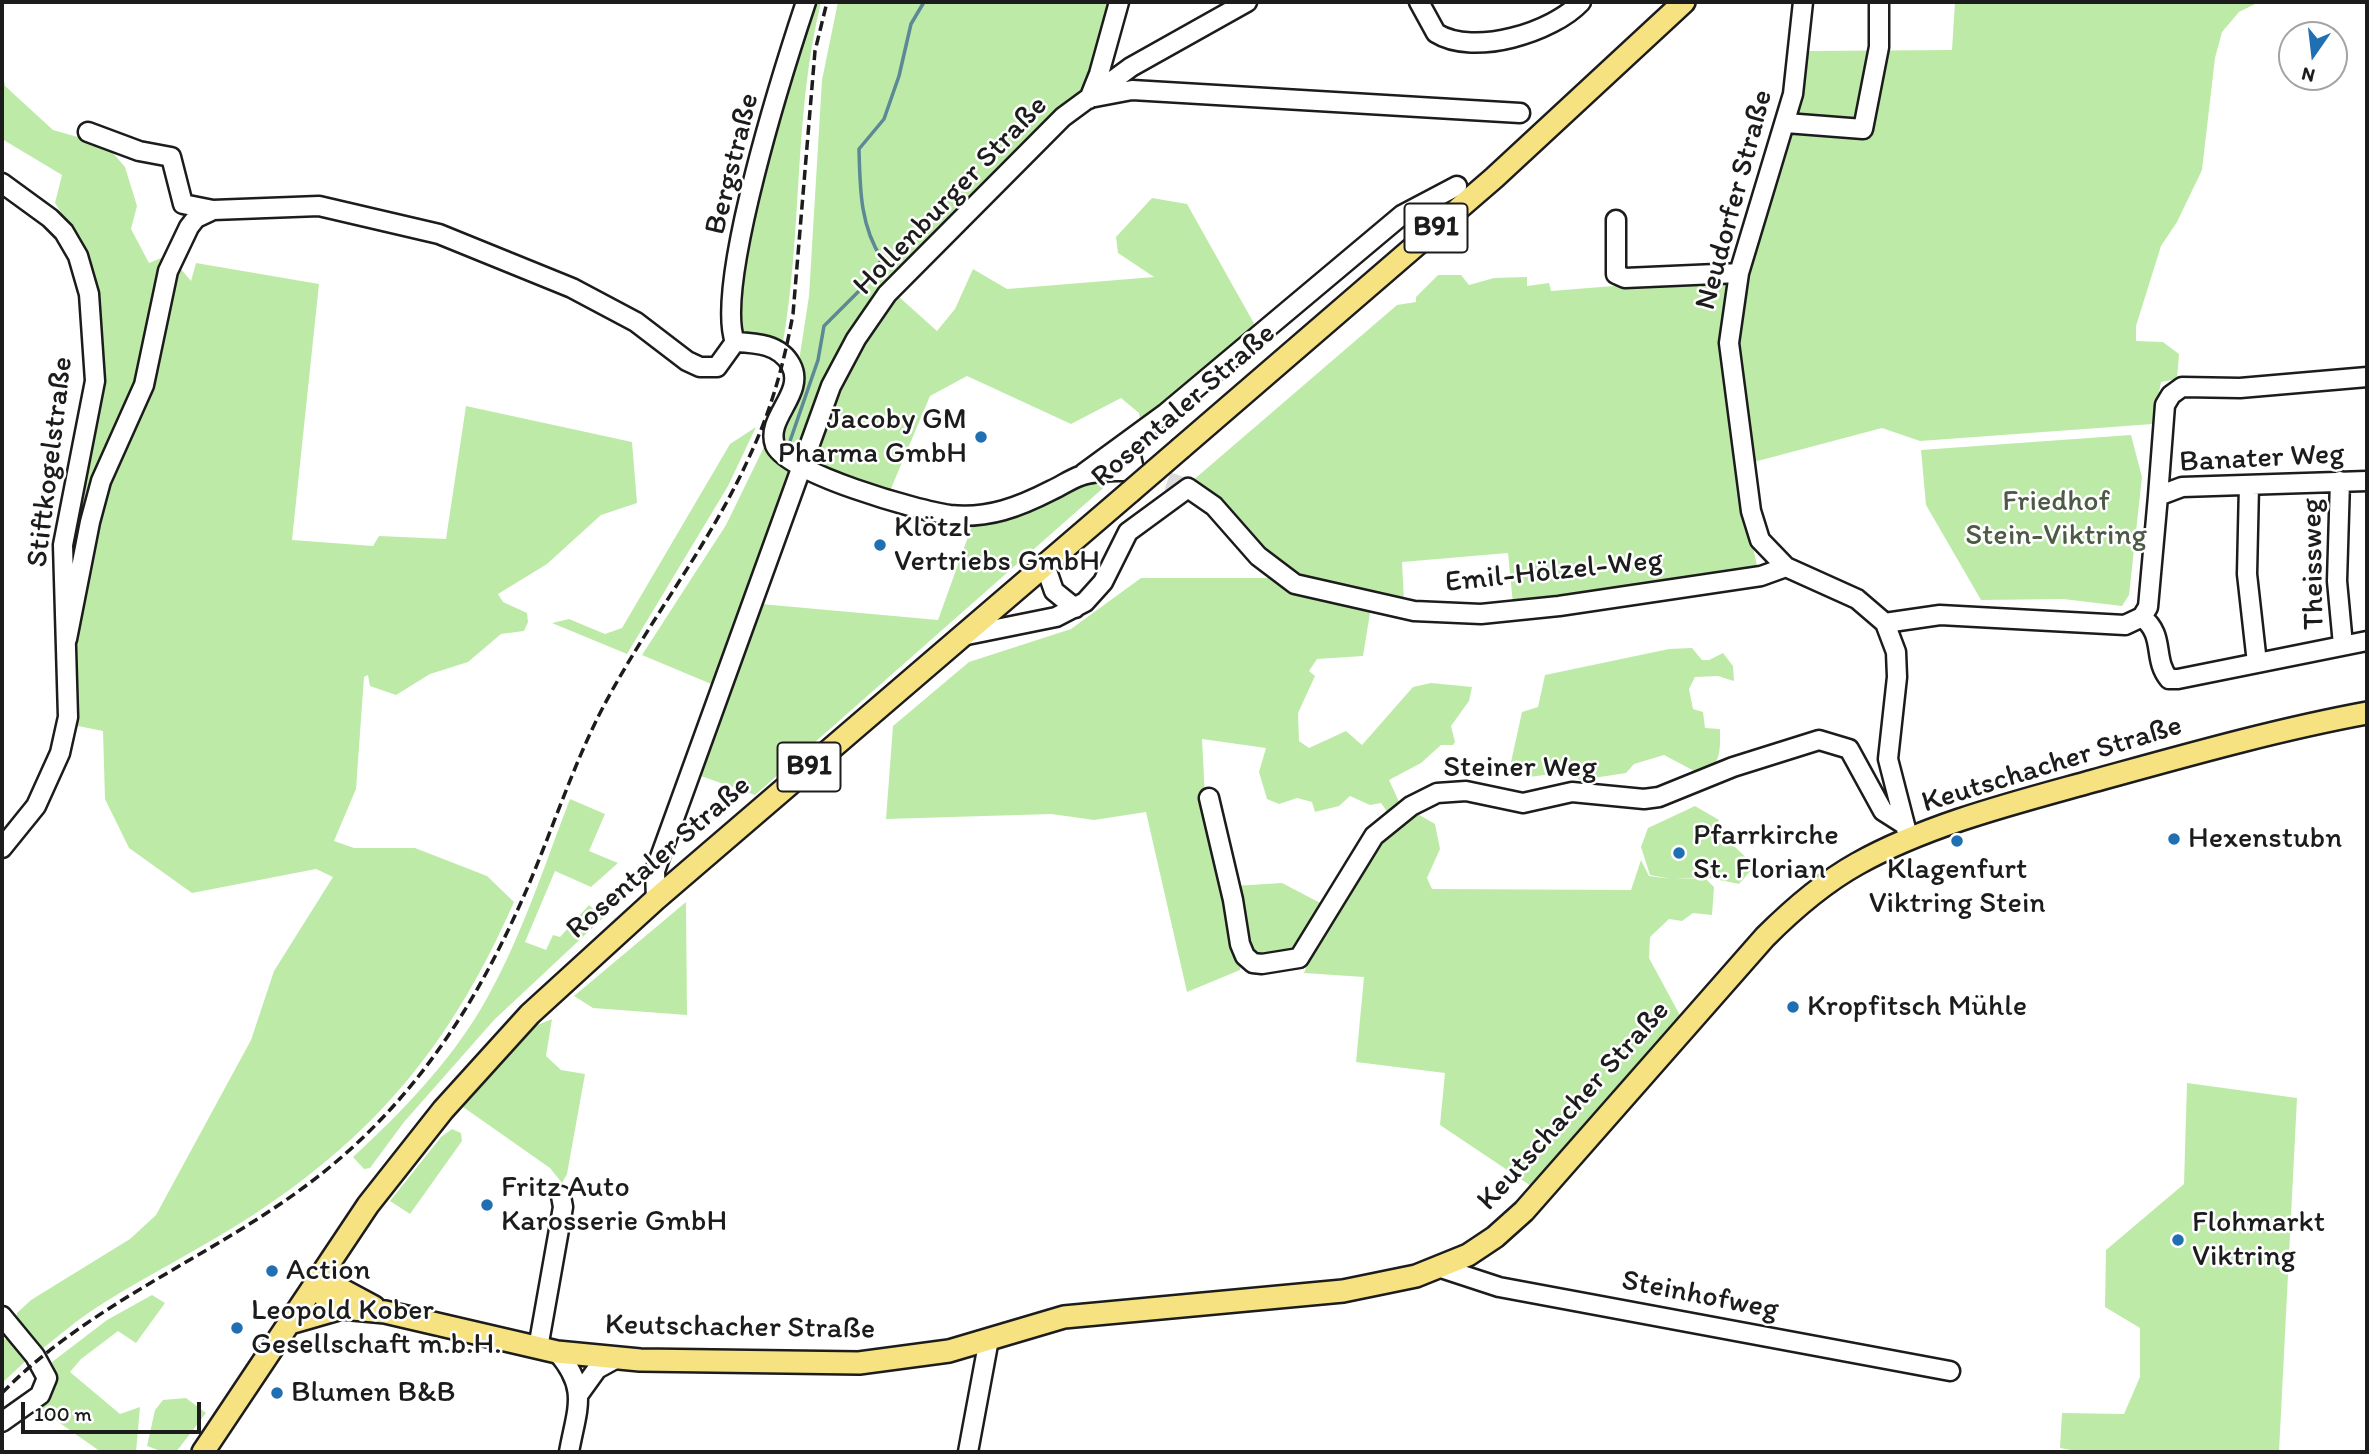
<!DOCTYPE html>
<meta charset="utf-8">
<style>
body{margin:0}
#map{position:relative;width:2369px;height:1454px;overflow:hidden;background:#fff;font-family:Itim,sans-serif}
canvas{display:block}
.frame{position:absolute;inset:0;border:4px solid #1c1c1c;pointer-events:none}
.north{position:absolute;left:2278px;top:21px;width:70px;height:70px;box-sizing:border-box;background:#fff;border:2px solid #a4a4a4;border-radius:50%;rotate:194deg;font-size:19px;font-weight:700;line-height:28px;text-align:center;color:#1c1c1c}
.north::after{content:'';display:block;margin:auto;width:24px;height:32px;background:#1f6fb2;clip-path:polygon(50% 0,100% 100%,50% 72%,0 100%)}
.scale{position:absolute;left:21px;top:1402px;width:180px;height:32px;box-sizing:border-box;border:4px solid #1c1c1c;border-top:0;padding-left:9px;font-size:21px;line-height:24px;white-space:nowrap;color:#1c1c1c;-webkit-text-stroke:5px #fff;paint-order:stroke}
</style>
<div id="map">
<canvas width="2369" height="1454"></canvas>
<div class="frame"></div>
<div class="north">N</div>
<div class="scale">100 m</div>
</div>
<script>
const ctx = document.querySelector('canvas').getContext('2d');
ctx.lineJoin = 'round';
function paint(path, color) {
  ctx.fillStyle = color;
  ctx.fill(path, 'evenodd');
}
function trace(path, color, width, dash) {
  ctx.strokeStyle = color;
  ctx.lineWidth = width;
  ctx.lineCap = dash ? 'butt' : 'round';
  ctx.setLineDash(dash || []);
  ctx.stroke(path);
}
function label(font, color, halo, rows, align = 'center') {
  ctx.font = font + ' Itim,sans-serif';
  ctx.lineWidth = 5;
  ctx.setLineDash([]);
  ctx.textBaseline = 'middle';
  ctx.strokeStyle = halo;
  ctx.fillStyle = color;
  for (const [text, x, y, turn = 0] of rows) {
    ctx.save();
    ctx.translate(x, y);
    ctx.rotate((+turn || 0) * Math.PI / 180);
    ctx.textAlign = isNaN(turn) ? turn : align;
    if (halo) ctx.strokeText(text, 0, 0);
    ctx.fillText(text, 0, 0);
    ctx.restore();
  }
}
paint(new Path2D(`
 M 811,2 L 821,2 C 793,116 803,233 782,348 L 746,333 L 737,325 L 747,234 L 766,145 Z
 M 838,2 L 1110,2 L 1090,82 L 926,244 L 886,291 L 803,447 L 796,454 L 789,454 L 778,437 L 804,374 L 799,361 L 809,296 L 822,80 Z
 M 1955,2 L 2259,2 L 2239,12 L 2222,32 L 2215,58 L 2202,170 L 2177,222 L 2161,246 L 2136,326 L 2136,341 L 2163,342 L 2179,354 L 2177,379 L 2161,382 L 2153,424 L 1920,441 L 1882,428 L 1750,463 L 1735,367 L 1736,317 L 1806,51 L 1952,50 Z
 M 2,70 L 5,86 L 53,130 L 106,145 L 125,167 L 137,206 L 131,229 L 149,263 L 169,255 L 191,281 L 196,263 L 319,284 L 292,540 L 373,546 L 379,536 L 446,539 L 466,406 L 632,442 L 637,503 L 601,515 L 547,564 L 498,594 L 503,602 L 527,613 L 528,622 L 524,631 L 501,634 L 468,662 L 430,674 L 396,695 L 370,686 L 368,675 L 364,677 L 356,789 L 334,841 L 354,848 L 415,848 L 487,876 L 514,902 C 453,1040 380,1132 253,1215 C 204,1247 151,1273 102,1304 C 79,1318 59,1336 38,1352 L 15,1325 L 17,1313 L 31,1300 L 130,1239 L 156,1215 L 251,1040 L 274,971 L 333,877 L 316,869 L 192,893 L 129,848 L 105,799 L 103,731 L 73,725 L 72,540 L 100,384 L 88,255 L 55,203 L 62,175 L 2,139 Z
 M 1152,198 L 1187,204 L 1256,327 L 1177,395 L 1140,420 L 1139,413 L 1121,398 L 1071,424 L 967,376 L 930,396 L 890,491 L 819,467 L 813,454 L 835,389 L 860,342 L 898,296 L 937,331 L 955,309 L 973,269 L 1007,289 L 1154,277 L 1118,253 L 1116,237 Z
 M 1438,275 L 1461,275 L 1469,285 L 1494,278 L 1527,277 L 1527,286 L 1549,283 L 1551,291 L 1715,278 L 1731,282 L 1737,470 L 1758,571 L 1513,604 L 1508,553 L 1402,562 L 1404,601 L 1339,590 L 1288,573 L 1191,482 L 1397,305 L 1416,302 L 1416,297 Z
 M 756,427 L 728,486 L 627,654 L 552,623 L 569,619 L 605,634 L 622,628 L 730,444 Z
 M 2131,435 L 2142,477 L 2129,595 L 2122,606 L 2063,599 L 1981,600 L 1926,505 L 1921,450 Z
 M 764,447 L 789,469 L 791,478 L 716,686 L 642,655 L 726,525 Z
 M 1087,481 L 1110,482 L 755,795 L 698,775 L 761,604 L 938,620 L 973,523 Z
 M 1141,578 L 1277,578 L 1371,607 L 1363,656 L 1317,659 L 1309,671 L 1315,676 L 1298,713 L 1299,741 L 1309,748 L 1346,731 L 1362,745 L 1413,687 L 1431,683 L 1472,687 L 1469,701 L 1451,726 L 1455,742 L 1453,745 L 1441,745 L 1421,763 L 1389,780 L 1400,804 L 1388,813 L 1381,803 L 1370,805 L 1350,796 L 1339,806 L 1315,812 L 1312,802 L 1297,798 L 1279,804 L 1267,799 L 1259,772 L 1266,748 L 1202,739 L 1205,797 L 1241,961 L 1240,970 L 1187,992 L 1146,812 L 1094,820 L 1051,814 L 886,819 L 893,726 L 969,662 L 1071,629 Z
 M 1692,648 L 1702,660 L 1709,660 L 1723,653 L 1733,666 L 1734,681 L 1718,676 L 1695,677 L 1689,689 L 1693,709 L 1703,712 L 1705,728 L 1720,729 C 1720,751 1722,765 1700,774 L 1664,755 L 1634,764 L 1626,773 L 1580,780 L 1568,772 L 1529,777 L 1511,762 L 1522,712 L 1538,707 L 1545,675 L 1669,649 Z
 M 570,799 L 605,814 L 589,851 L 618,863 L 591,887 L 555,871 L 525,942 L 546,950 L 553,935 L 560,937 L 589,905 L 603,918 L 494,1020 L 404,1122 L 370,1168 L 364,1169 L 353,1157 C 401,1113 449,1063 482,1007 C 520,942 543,869 570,799 Z
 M 1695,806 L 1719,820 L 1716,829 L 1755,866 L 1739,884 L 1705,877 L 1674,879 L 1705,878 L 1714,887 L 1712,915 L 1693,913 L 1682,921 L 1669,919 L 1650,937 L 1649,958 L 1682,1019 L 1534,1188 L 1440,1125 L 1445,1073 L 1356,1062 L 1364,977 L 1304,973 L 1317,939 L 1379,841 L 1416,813 L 1435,824 L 1440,849 L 1427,878 L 1432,889 L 1631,890 L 1641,860 L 1649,876 L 1671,879 L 1650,875 L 1641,847 L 1648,828 Z
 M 1282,883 L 1328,907 L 1292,954 L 1251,956 L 1234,886 Z
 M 686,902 L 687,1015 L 593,1008 L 574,996 Z
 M 552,1019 L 546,1056 L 561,1070 L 585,1074 L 567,1174 L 562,1183 L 550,1168 L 463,1107 L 535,1026 Z
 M 2187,1083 L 2297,1098 L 2279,1452 L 2082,1452 L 2060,1448 L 2062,1413 L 2124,1414 L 2140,1377 L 2140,1328 L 2105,1307 L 2106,1250 L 2184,1184 Z
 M 452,1129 L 461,1133 L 462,1141 L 410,1214 L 390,1201 L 441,1137 Z
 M 152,1295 L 165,1303 L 136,1343 L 118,1331 L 81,1359 L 70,1372 L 120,1414 L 140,1407 L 136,1452 L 101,1452 L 40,1409 C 54,1390 63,1386 52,1362 L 107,1320 Z
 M 2,1339 L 13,1340 L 29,1358 L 2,1383 Z
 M 186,1398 L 206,1413 L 176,1452 L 163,1452 L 147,1446 L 155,1410 L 163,1400 Z`), '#beeaa8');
trace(new Path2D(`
 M 789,444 L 818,360 L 824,326 L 865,285 L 882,259 C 860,226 860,188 859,149 L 884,119 L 899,76 L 911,24 L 924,2`), '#5c8995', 3.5);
trace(new Path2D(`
 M 1142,472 L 1188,488`), '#ddd', 18, [18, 9]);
const minor = new Path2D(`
 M 1419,2 L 1436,33 C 1474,57 1553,32 1581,2
 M 1803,2 L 1793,94 L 1739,273 L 1729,343 L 1751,511 L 1760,540 L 1786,567 L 1857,599 L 1885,623 L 1896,652 L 1897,677 L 1888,759 L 1906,829
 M 1095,97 L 1132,90 L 1520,113
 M 1089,99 L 1099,74 L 1119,2
 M 1786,123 L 1863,129 L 1879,47 L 1879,2
 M 88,132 L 139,151 L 171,157 L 183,204 L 213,210
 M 2,183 L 50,218 L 64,232 L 78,256 L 89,294 L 95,381 L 63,545 L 68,717 L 60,753 L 36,806 L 2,848
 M 1616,220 L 1616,274 L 1625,278 L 1739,273
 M 735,342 C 714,286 785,65 806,2
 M 1084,473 L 1166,413 L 1402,215 L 1457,186
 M 2340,481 L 2337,581 L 2343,645
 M 2249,485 L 2247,574 L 2257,663
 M 2158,496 L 2165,405 L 2171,395 L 2182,387 L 2240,388 L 2367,377
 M 1045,565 L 1054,591 L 1075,608
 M 2142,617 L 2148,607 L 2158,496 L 2182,487 L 2367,481
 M 2142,617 C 2166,636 2152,658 2169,679 L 2178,679 L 2367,641
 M 1885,623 L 1940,615 L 2125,625 L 2142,617
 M 962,636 L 1056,617 L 1085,602 L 1103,582 L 1128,532 L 1188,488 L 1214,506 L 1258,556 L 1295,584 L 1414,611 L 1481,614 L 1559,606 L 1761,576 L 1786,567
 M 67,639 L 90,522 L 101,481 L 144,385 L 168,271 L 189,227 L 196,218 L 213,210 L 319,206 L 439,234 L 572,288 L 636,322 L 687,361 L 700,367 L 717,367 L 735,342 C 756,343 780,344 791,365 C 806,393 765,418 775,445 C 786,473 919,511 950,515 C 988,519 1019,507 1052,490 C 1061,486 1071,479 1080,476 C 1096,470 1117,472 1134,470 L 1128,442
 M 1209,798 L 1233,900 L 1240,944 L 1245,956 L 1253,963 L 1262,964 L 1299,958 L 1374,836 L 1411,806 L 1437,793 L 1466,791 L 1523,803 L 1572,792 L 1644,799 L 1659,797 L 1733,767 L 1819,740 L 1849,749 L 1883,811 L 1905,825
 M 656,899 L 655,871 L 831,386 L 856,339 L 887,294 L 1063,117 L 1131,67 L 1247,2
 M 1441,1268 L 1499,1287 L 1950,1371
 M 2,1316 L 35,1356 L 47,1378 L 40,1395 L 2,1422
 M 538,1348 L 563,1207 L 561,1196
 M 557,1352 C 589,1389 577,1408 569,1452
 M 579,1394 L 597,1369 L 617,1358
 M 968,1452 L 989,1339`);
const major = new Path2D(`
 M 1181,448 L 1494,178 L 1684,2
 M 320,1278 L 321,1291 L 326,1299 L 342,1308 L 385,1312 L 557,1352 L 640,1360 L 859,1363 L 949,1351 L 1064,1317 L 1343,1291 L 1416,1276 L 1468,1255 L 1495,1237 L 1524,1211 L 1765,937 C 1793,909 1823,883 1857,864 C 1929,824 2014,803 2093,781 C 2184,756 2275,730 2367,713
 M 320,1278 L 374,1307
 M 290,1323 L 342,1308
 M 203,1452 L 368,1205 L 443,1110 L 530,1014 L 656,899 L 1130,492`);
trace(minor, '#1c1c1c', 23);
trace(major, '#1c1c1c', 26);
trace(minor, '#fff', 18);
trace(major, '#f7e281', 21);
trace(new Path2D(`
 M 2,1393 C 99,1294 233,1250 337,1161 C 419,1091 474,1006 518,909 C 547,846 567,780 598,717 C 644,626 710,546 751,453 C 772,408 784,363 793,314 L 815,51 L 827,2`), '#1c1c1c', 3.5, [10, 5]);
const majorBridge = new Path2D(`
 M 1130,492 L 1181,448`);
trace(majorBridge, '#1c1c1c', 26, []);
trace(majorBridge, '#f7e281', 21);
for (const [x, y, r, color] of [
 [981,437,7,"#1f6fb2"],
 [880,545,7,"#1f6fb2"],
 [2174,839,7,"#1f6fb2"],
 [1957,841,7,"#1f6fb2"],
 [1679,853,7,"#1f6fb2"],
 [1793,1007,7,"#1f6fb2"],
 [487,1205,7,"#1f6fb2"],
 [2178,1240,7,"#1f6fb2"],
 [272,1271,7,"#1f6fb2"],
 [237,1328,7,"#1f6fb2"],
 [277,1393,7,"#1f6fb2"]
]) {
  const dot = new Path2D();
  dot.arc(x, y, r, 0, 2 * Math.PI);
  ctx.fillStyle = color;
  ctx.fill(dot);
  trace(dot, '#fff', 2.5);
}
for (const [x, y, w] of [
 [1436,228,63],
 [809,767,63]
]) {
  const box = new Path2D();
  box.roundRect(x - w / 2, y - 24.5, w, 49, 5);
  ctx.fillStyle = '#fff';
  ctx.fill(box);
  trace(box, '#1c1c1c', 2);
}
label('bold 28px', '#1c1c1c', null, [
 ["B91",1436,228],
 ["B91",809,767]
]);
label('30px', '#1c1c1c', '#fff', [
 ["Bergstraße",733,164,-76],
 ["Hollenburger Straße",951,196,-46],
 ["Neudorfer Straße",1735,200,-75],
 ["Rosentaler Straße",1184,406,-41],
 ["Banater Weg",2262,459,-3],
 ["Stiftkogelstraße",51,462,-83],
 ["Theissweg",2314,564,-91],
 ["Emil-Hölzel-Weg",1554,572,-6],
 ["Keutschacher Straße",2052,765,-17],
 ["Steiner Weg",1520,768],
 ["Rosentaler Straße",659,858,-41],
 ["Keutschacher Straße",1574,1106,-48],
 ["Steinhofweg",1700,1296,11],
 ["Keutschacher Straße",740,1328,1]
]);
label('30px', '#1c1c1c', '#fff', [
 ["Jacoby GM",967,420,"right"],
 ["Pharma GmbH",967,454,"right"],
 ["Klötzl",894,528],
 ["Vertriebs GmbH",894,562],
 ["Pfarrkirche",1693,836],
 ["St. Florian",1693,870],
 ["Hexenstubn",2188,839],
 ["Klagenfurt",1957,870,"center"],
 ["Viktring Stein",1957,904,"center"],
 ["Kropfitsch Mühle",1807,1007],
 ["Fritz Auto",501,1188],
 ["Karosserie GmbH",501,1222],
 ["Flohmarkt",2192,1223],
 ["Viktring",2192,1257],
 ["Action",286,1271],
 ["Leopold Kober",251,1311],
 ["Gesellschaft m.b.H.",251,1345],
 ["Blumen B&B",291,1393]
], 'left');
label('30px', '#4d5a46', '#fff', [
 ["Friedhof",2056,502],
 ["Stein-Viktring",2056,536]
]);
</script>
